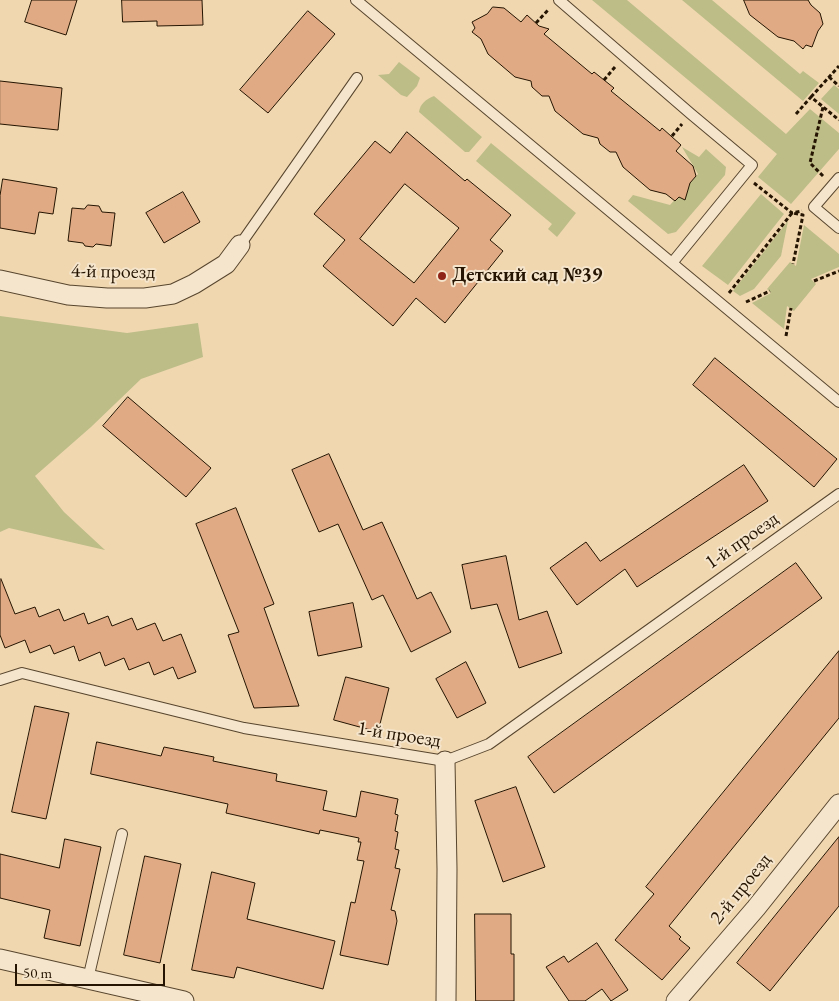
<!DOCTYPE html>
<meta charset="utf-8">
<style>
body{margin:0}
#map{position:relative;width:839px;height:1001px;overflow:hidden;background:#f0d7b0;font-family:"EB Garamond",serif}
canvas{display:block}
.scale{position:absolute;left:15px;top:964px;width:150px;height:22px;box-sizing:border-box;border:2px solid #241401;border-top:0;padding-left:6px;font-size:15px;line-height:18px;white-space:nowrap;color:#241401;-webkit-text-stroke:4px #f5e5cc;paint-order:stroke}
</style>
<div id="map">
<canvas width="839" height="1001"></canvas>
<div class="scale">50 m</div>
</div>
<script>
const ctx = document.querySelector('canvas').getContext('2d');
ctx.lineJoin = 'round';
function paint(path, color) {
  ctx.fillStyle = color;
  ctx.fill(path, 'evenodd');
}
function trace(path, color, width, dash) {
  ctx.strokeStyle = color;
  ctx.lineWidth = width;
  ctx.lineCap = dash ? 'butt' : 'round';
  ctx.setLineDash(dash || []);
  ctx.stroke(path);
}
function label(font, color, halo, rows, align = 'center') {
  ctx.font = font + ' "EB Garamond",serif';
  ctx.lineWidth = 4;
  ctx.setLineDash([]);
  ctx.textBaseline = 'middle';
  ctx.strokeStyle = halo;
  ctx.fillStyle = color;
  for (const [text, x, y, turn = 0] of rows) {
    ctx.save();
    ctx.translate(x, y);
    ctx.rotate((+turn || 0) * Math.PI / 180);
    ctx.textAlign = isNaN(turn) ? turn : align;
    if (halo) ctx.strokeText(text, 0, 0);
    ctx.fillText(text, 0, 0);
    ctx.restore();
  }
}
paint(new Path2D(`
 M 592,0 L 627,0 L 786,134 L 810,109 L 839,133 L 839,149 L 791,204 L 758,177 L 777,154 Z
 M 682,0 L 712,0 L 800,74 L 803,71 L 819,83 L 803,101 Z
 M 399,62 L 420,78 L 417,86 L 407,97 L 401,95 L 378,75 L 389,74 Z
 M 834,85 L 839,89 L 839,114 L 821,99 Z
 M 434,96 L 482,137 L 469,152 L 465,152 L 419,112 C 420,104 426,99 434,96 Z
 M 491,143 L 576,213 L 557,237 L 548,229 L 552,224 L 476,161 Z
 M 682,147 L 699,157 L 706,149 L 726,167 L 725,175 L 676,232 L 668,234 L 628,201 L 633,195 L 670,205 L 698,174 Z
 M 761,194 L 784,214 L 728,285 L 702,266 Z
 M 788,221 L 781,256 L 754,289 L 740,296 L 733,291 Z
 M 804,225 L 839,254 L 839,267 L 811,279 L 816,284 L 794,311 L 787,306 L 784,329 L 752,303 L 771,293 L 767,289 L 790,262 L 796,266 Z
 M 0,316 L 127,333 L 198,323 L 203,357 L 141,379 L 91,427 L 35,476 L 64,512 L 105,550 L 9,528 L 0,532 Z`), '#bdbd88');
const building = new Path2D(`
 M 32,0 L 77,0 L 66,35 L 25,22 Z
 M 122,0 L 202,0 L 203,25 L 157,26 L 157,21 L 123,22 Z
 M 744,0 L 808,0 L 811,5 L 820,13 L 823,24 L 818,31 L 812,47 L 806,45 L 803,49 L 794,41 L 778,37 L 750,15 Z
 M 493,7 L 504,8 L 521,22 L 527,15 L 539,26 L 549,29 L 544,34 L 592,74 L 594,72 L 614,88 L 611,91 L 660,131 L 662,128 L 681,145 L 676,151 L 693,166 L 696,176 L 690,183 L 685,200 L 679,197 L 675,201 L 666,194 L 650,190 L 623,167 L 616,152 L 610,152 L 600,144 L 598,138 L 583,134 L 555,111 L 549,96 L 542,96 L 532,87 L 531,81 L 515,77 L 488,54 L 481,39 L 472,32 L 475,28 L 472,22 L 487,14 Z
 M 308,11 L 335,34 L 268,113 L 240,90 Z
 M 0,81 L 62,88 L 58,130 L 0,124 Z
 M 407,132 L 465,181 L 467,179 L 511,215 L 490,240 L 503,251 L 445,323 L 416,298 L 393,326 L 323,266 L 345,240 L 314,214 L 375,141 L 390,153 ZM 405,184 L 459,228 L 414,283 L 360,239 Z
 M 3,179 L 57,188 L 53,214 L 39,212 L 35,234 L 0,228 L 0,196 Z
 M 183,192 L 200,222 L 164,243 L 146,213 Z
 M 88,205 L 99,206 L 102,212 L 115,213 L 111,246 L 96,244 L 93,247 L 85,246 L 83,243 L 68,241 L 72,208 L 84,209 Z
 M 715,358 L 837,459 L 814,487 L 693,385 Z
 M 128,397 L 211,468 L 186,497 L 103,426 Z
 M 329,454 L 363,530 L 382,522 L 417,599 L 431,592 L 451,632 L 411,652 L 383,595 L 372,600 L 338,524 L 319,532 L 292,470 Z
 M 744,465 L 768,501 L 637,587 L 625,569 L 577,605 L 550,568 L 586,542 L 600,561 Z
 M 236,508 L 274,604 L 264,608 L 299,706 L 254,708 L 228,635 L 239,632 L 196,524 Z
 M 506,556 L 519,620 L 547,611 L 562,653 L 519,668 L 497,604 L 471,609 L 462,565 Z
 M 796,563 L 822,598 L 554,793 L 528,757 Z
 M 1,579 L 15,614 L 35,607 L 39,617 L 59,609 L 64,621 L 84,613 L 88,624 L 108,616 L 112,626 L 132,618 L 137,630 L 155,623 L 163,641 L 181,634 L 196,672 L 178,679 L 173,667 L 154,675 L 149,662 L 129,670 L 124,658 L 105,666 L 100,652 L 79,661 L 74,646 L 54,654 L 50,645 L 30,653 L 25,640 L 5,648 L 0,635 L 0,580 Z
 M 353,603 L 362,647 L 318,656 L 309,612 Z
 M 839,651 L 839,718 L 669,926 L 681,937 L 679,939 L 690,948 L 662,980 L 615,940 L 654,894 L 646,887 Z
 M 466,662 L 486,703 L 457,718 L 436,679 Z
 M 346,677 L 389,688 L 378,732 L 334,720 Z
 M 35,706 L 69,713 L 46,819 L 12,812 Z
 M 97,742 L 161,756 L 164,747 L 214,757 L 213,761 L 277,774 L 276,781 L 327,791 L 323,810 L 356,817 L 361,791 L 398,799 L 395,814 L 398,815 L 395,831 L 398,832 L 395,849 L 399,850 L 395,868 L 400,869 L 391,910 L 395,911 L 397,921 L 388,965 L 340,955 L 351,902 L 355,903 L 364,861 L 357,860 L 361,842 L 358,842 L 359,838 L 320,830 L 319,834 L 226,813 L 228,804 L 91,774 Z
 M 516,787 L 545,867 L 503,882 L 475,801 Z
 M 839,837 L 839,906 L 770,991 L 737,963 Z
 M 65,839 L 101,847 L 80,946 L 44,938 L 50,910 L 0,898 L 0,854 L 59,868 Z
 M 145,856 L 181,864 L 160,963 L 124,955 Z
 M 212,872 L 255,883 L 247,919 L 335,941 L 323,989 L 237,967 L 234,978 L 192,970 Z
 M 475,914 L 511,914 L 511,954 L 514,954 L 514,1001 L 476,1001 Z
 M 597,943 L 628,990 L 611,1001 L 602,989 L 585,1001 L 569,1001 L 546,967 L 564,956 L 568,962 Z`);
paint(building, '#dfaa84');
trace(building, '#241401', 1);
const lane = new Path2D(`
 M 356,0 L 672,263
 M 559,0 L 691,114 L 752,165 L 672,263 L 839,402
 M 839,178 L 814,207 L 839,228
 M 240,245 L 357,78
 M 0,680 L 22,673 L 244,728 L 445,761 L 489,744 L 839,494
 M 88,979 L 122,834`);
const street = new Path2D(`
 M 0,280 L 68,295 L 107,298 L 145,298 L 173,294 L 194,284 L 226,264 L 240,245
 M 445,761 L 447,869 L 446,1001
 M 0,959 L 184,1001
 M 676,1001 L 756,908 L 839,804`);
trace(lane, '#57452d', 12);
trace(street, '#57452d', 21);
trace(new Path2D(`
 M 536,23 L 549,9
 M 829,77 L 839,86
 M 604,80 L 615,67
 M 811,97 L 839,66
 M 796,114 L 811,97 L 839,120
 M 672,136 L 682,124
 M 823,176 L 810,163 L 823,107
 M 754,183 L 792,213 L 802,211
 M 814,281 L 839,271
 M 729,293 L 792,213 L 803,215 L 793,264
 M 746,302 L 770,291
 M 786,336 L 791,308`), '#241401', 3, [4, 2.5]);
trace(lane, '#f5e5cc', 10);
trace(street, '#f5e5cc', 19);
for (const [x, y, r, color] of [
 [442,276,5,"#8f2418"]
]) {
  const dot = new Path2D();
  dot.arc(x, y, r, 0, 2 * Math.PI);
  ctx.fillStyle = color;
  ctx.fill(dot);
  trace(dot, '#f5e5cc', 2);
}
label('20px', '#241401', '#f5e5cc', [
 ["4-й проезд",113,272,1],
 ["1-й проезд",742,541,-35],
 ["1-й проезд",399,735,9],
 ["2-й проезд",741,889,-51]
]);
label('bold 20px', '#241401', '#f5e5cc', [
 ["Детский сад №39",452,276]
], 'left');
</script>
